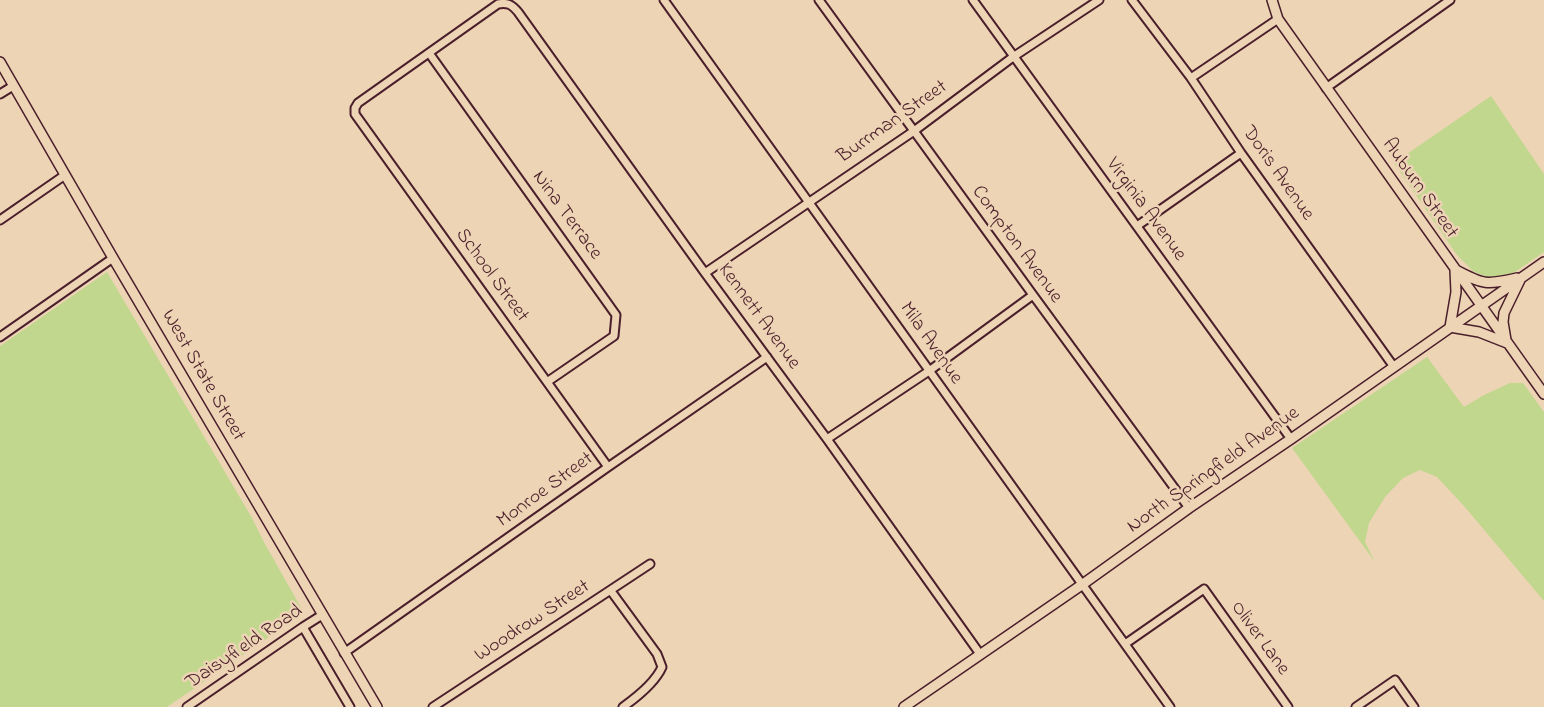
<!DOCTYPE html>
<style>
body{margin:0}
canvas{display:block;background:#edd4b5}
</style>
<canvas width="1544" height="707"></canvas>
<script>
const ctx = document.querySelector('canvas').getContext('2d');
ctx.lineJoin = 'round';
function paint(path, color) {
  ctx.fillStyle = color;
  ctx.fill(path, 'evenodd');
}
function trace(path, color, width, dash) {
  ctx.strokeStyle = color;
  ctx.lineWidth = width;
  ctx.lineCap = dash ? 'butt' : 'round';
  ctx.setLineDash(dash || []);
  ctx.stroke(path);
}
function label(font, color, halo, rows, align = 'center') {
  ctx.font = font + ' "Indie Flower",sans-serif';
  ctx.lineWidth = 5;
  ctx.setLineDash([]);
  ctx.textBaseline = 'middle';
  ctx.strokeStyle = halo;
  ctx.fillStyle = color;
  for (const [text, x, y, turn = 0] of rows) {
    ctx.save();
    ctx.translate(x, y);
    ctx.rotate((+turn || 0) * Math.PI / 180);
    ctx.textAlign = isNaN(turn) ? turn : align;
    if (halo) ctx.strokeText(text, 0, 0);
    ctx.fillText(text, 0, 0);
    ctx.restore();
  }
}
paint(new Path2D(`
 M 1491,96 L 1544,174 L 1544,252 L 1512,274 L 1500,278 L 1490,279 L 1473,271 L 1457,255 L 1394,163 Z
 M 107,272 L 252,518 L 265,544 L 304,613 L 167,707 L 0,707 L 0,346 Z
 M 1427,357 L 1464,407 L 1484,395 L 1510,383 L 1523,383 L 1544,412 L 1544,601 L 1464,506 L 1437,477 L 1420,470 L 1403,478 L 1385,497 L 1369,523 L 1365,542 L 1375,562 L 1292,448 Z`), '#c0d78d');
const minor = new Path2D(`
 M 664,0 L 1170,707
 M 819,0 L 1033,295 L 1189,508
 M 973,0 L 1291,439
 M 1132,0 L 1191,78 L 1241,153 L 1394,367
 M 429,53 L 616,315 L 614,336 L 547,382
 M 1191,78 L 1278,19
 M 1326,88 L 1450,0
 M 0,94 L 13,86
 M 0,220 L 65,175
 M 1137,226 L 1241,153
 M 705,273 L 914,131 L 1013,57 L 1099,0
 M 0,337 L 113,258
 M 827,439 L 929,371 L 1033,295
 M 608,467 L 355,114 L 355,108 L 358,103 L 498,4 C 508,2 512,5 518,12 L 705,273 L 827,439 L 980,654
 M 611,591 L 657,654 L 662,667 C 655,683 637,697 623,707
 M 303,627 L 350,707
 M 1125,644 L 1204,589 L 1288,707
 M 344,653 L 608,467 L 767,357
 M 187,707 L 303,627 L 322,615
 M 433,707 L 650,564
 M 1356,707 L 1395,680 L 1414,707`);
const major = new Path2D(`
 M 1272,0 L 1278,19 L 1544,394
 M 0,62 L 113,258 L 377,707
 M 1455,270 L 1456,292 L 1450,327 L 1479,332 L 1507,343
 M 1456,270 C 1484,285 1486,285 1517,278
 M 1506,340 L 1503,322 L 1504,313 L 1520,280
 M 904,707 L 1083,584 L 1189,508 L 1291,439 L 1544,262`);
trace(minor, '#4a1f2b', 11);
trace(major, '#4a1f2b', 12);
trace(minor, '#edd4b5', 7);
trace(major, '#edd4b5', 9);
label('20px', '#4a1f2b', '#edd4b5', [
 ["Burrman Street",893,123,-35],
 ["Doris Avenue",1277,174,55],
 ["Auburn Street",1419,189,55],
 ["Virginia Avenue",1145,210,54],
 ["Nina Terrace",566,216,54],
 ["Compton Avenue",1016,245,54],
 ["School Street",491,276,54],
 ["Kennett Avenue",758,317,54],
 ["Mila Avenue",930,344,55],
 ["West State Street",202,376,60],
 ["North Springfield Avenue",1214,471,-35],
 ["Monroe Street",546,491,-36],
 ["Woodrow Street",533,622,-33],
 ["Oliver Lane",1259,639,54],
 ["Daisyfield Road",245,648,-34]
]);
</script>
